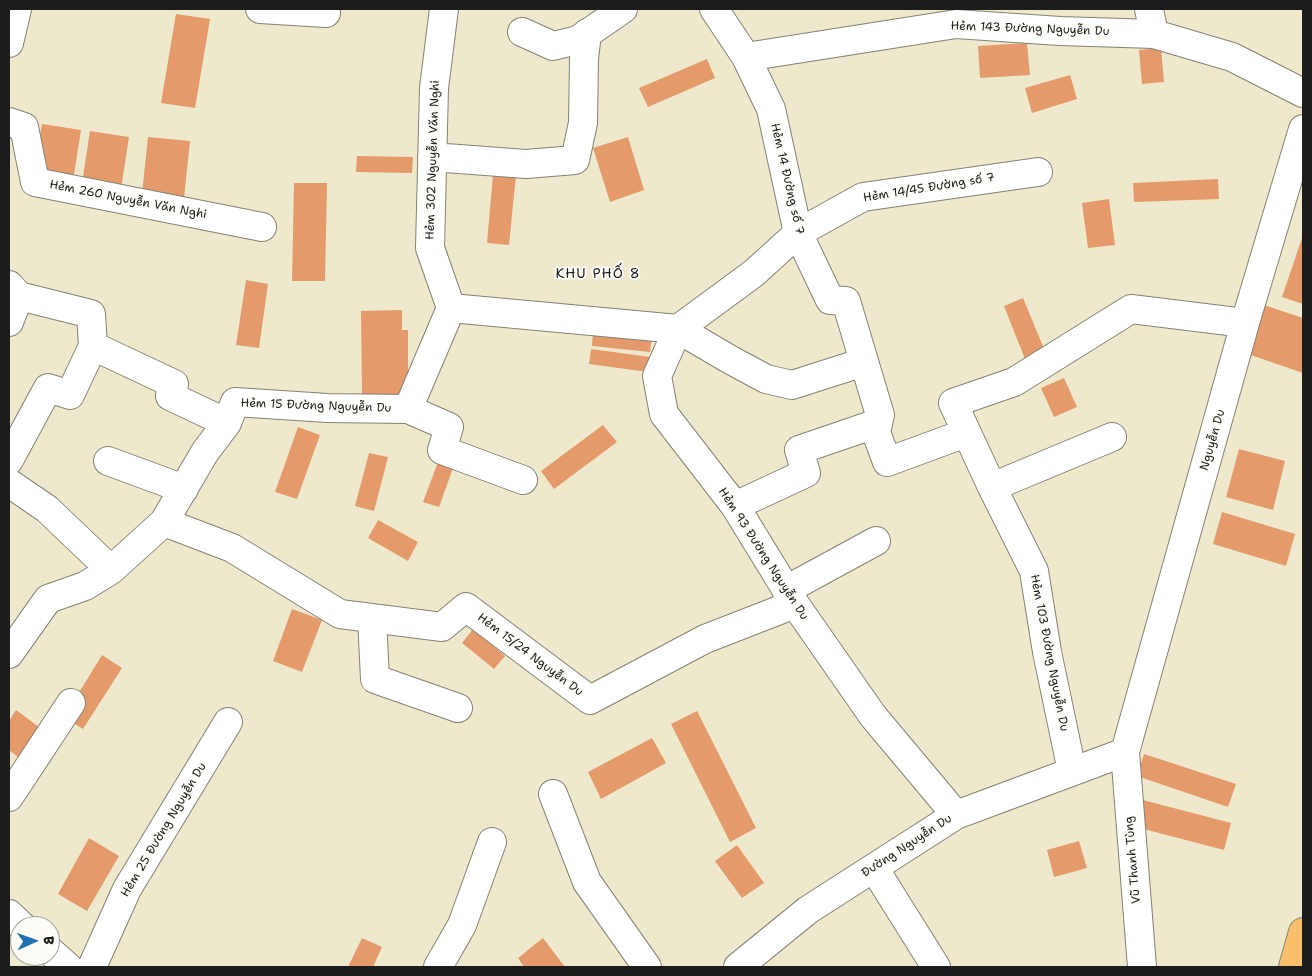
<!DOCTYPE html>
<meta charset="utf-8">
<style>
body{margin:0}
#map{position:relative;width:1312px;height:976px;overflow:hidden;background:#eee9cd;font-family:"Shantell Sans",sans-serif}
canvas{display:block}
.frame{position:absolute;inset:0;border:10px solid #1c1c1c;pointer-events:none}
.north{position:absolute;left:10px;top:916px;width:50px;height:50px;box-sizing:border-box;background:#fdfcf7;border:1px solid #a3a29f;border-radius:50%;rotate:88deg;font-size:14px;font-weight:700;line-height:20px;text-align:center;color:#1c1c1c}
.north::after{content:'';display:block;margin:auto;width:18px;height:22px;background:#1f6fb2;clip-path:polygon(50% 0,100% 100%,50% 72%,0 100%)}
</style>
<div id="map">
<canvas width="1312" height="976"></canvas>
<div class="frame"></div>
<div class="north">B</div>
</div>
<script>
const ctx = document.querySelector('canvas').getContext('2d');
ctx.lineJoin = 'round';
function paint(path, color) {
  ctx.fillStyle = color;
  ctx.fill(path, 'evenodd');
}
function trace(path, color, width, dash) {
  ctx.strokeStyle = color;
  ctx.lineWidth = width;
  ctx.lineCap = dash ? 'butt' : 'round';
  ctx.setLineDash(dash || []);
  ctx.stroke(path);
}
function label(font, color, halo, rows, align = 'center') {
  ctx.font = font + ' "Shantell Sans",sans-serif';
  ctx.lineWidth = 4;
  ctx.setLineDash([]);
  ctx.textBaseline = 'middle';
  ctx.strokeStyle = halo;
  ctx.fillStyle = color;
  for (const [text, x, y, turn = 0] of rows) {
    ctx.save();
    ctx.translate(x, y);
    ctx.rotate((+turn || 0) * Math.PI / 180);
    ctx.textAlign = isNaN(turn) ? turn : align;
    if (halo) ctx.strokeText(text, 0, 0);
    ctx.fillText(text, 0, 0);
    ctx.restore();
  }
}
paint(new Path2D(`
 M 176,14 L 210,19 L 195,108 L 161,103 Z
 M 1027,43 L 1030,75 L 980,78 L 978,46 Z
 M 1161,48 L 1164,82 L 1142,84 L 1139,50 Z
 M 707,59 L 715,78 L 648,107 L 639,88 Z
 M 1070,75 L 1077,99 L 1032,113 L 1025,88 Z
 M 42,124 L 81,130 L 73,181 L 34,174 Z
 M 90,131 L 129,137 L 121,189 L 82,183 Z
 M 148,137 L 190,141 L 184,198 L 142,194 Z
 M 628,137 L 644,190 L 610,202 L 593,148 Z
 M 357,156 L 413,157 L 412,173 L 356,172 Z
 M 494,163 L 517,165 L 509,245 L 487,243 Z
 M 1218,179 L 1219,199 L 1134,202 L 1133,183 Z
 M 294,183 L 327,183 L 325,281 L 292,281 Z
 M 1109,199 L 1115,245 L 1088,248 L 1082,203 Z
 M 1303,235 L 1303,304 L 1282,297 Z
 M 246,280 L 268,284 L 259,348 L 236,345 Z
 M 1023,298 L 1045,351 L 1025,359 L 1004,306 Z
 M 1261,304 L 1303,318 L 1303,373 L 1245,353 Z
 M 402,310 L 402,330 L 408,330 L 408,394 L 362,395 L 361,311 Z
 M 593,331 L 652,337 L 650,352 L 592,346 Z
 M 591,349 L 650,357 L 648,372 L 589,364 Z
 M 1064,378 L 1077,407 L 1054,417 L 1041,388 Z
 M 603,425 L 617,442 L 554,489 L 541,471 Z
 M 298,427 L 320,435 L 297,499 L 275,492 Z
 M 1239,449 L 1285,461 L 1273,510 L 1226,497 Z
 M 369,453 L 388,457 L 374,511 L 355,506 Z
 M 438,462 L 453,468 L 439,507 L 423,502 Z
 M 1222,512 L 1295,534 L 1286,566 L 1213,544 Z
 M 378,520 L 418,542 L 408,561 L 368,538 Z
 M 292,609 L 322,620 L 302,672 L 273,661 Z
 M 473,629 L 505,656 L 494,669 L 462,643 Z
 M 102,655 L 122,668 L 83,729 L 64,717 Z
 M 16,710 L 43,730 L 22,760 L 9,750 L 9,721 Z
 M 697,711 L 756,828 L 730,842 L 671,724 Z
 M 652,738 L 666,763 L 601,799 L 588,772 Z
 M 1144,754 L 1236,784 L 1228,807 L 1137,776 Z
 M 1143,800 L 1231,823 L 1224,850 L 1136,827 Z
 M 89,838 L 119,856 L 87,911 L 58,894 Z
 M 1079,841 L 1087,868 L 1054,877 L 1047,850 Z
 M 737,845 L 764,883 L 742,898 L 715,861 Z
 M 362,938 L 382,947 L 373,967 L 348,967 Z
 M 543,938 L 565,967 L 524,967 L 518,958 Z`), '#e49a6a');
const minor = new Path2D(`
 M 260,9 L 326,13
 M 444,9 L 434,88 L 430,248 L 451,308
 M 714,9 L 746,57 L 771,109 L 798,233 L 830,300 L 846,301 L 880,415 L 876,432 L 887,462 L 966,433
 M 1149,9 L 1154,34
 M 522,32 L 553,46 L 578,40 L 623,9
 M 9,43 L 17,9
 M 746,57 L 956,24 L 1060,31 L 1154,34 L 1232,57 L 1303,93
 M 9,122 L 24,127 L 35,182 L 262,227
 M 432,157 L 526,164 L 575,160 L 583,123 L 584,59 L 587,33
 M 9,285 L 19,296 L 91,314 L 93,346 L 174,384 L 170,396 L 227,423
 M 9,322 L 19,296
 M 408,409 L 451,308 L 678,329 L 729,359 L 766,379 L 792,385 L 864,362
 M 9,460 L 48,388 L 70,395 L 93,346
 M 108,461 L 184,489
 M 9,483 L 47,509 L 111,570
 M 992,487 L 1112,437
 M 735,506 L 806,473 L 799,450 L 878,423
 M 164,522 L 232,548 L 340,614 L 442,627 L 466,607 L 590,700 L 705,639 L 795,604
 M 786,590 L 876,541
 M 372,618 L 375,679 L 458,708
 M 9,654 L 48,599 L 85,586 L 111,570 L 164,522 L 205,452 L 227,423 L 235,402 L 327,408 L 408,409 L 449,427 L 442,450 L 523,480
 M 1072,771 L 1047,652 L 1034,571 L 992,487 L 953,403 L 1014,382 L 1131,309 L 1245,323
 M 553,794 L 587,882 L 647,967
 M 9,797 L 71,703
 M 956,815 L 873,716 L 795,604 L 735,506 L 664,414 L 657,376 L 678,329 L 754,273 L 798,233 L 863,197 L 1038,172
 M 874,868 L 936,967
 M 9,914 L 22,926
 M 50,951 L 68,967
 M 92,967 L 127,889 L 228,722
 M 438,967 L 462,925 L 492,842
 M 738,967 L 808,910 L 956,815 L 1125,752
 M 1142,967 L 1125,752 L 1245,323 L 1303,129`);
const major = new Path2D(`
 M 1293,967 L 1303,932`);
trace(minor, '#858274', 30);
trace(major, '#858274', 30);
trace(minor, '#fff', 28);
trace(major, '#fabe6d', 28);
label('12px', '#1c1c1c', '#fdfcf7', [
 ["Hẻm 143 Đường Nguyễn Du",1030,29,2],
 ["Hẻm 302 Nguyễn Văn Nghi",433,160,-88],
 ["Hẻm 14 Đường số 7",787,179,77],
 ["Hẻm 14/45 Đường số 7",929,188,-9],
 ["Hẻm 260 Nguyễn Văn Nghi",128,200,11],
 ["Hẻm 15 Đường Nguyễn Du",316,406,2],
 ["Nguyễn Du",1213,440,-74],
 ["Hẻm 93 Đường Nguyễn Du",763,554,57],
 ["Hẻm 103 Đường Nguyễn Du",1049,653,79],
 ["Hẻm 15/24 Nguyễn Du",530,655,37],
 ["Hẻm 25 Đường Nguyễn Du",164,830,-59],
 ["Đường Nguyễn Du",907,846,-33],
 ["Vũ Thanh Tùng",1133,860,-95]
]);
ctx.letterSpacing = '1px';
label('14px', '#1c1c1c', '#fdfcf7', [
 ["KHU PHỐ 8",598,274]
]);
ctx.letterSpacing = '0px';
</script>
